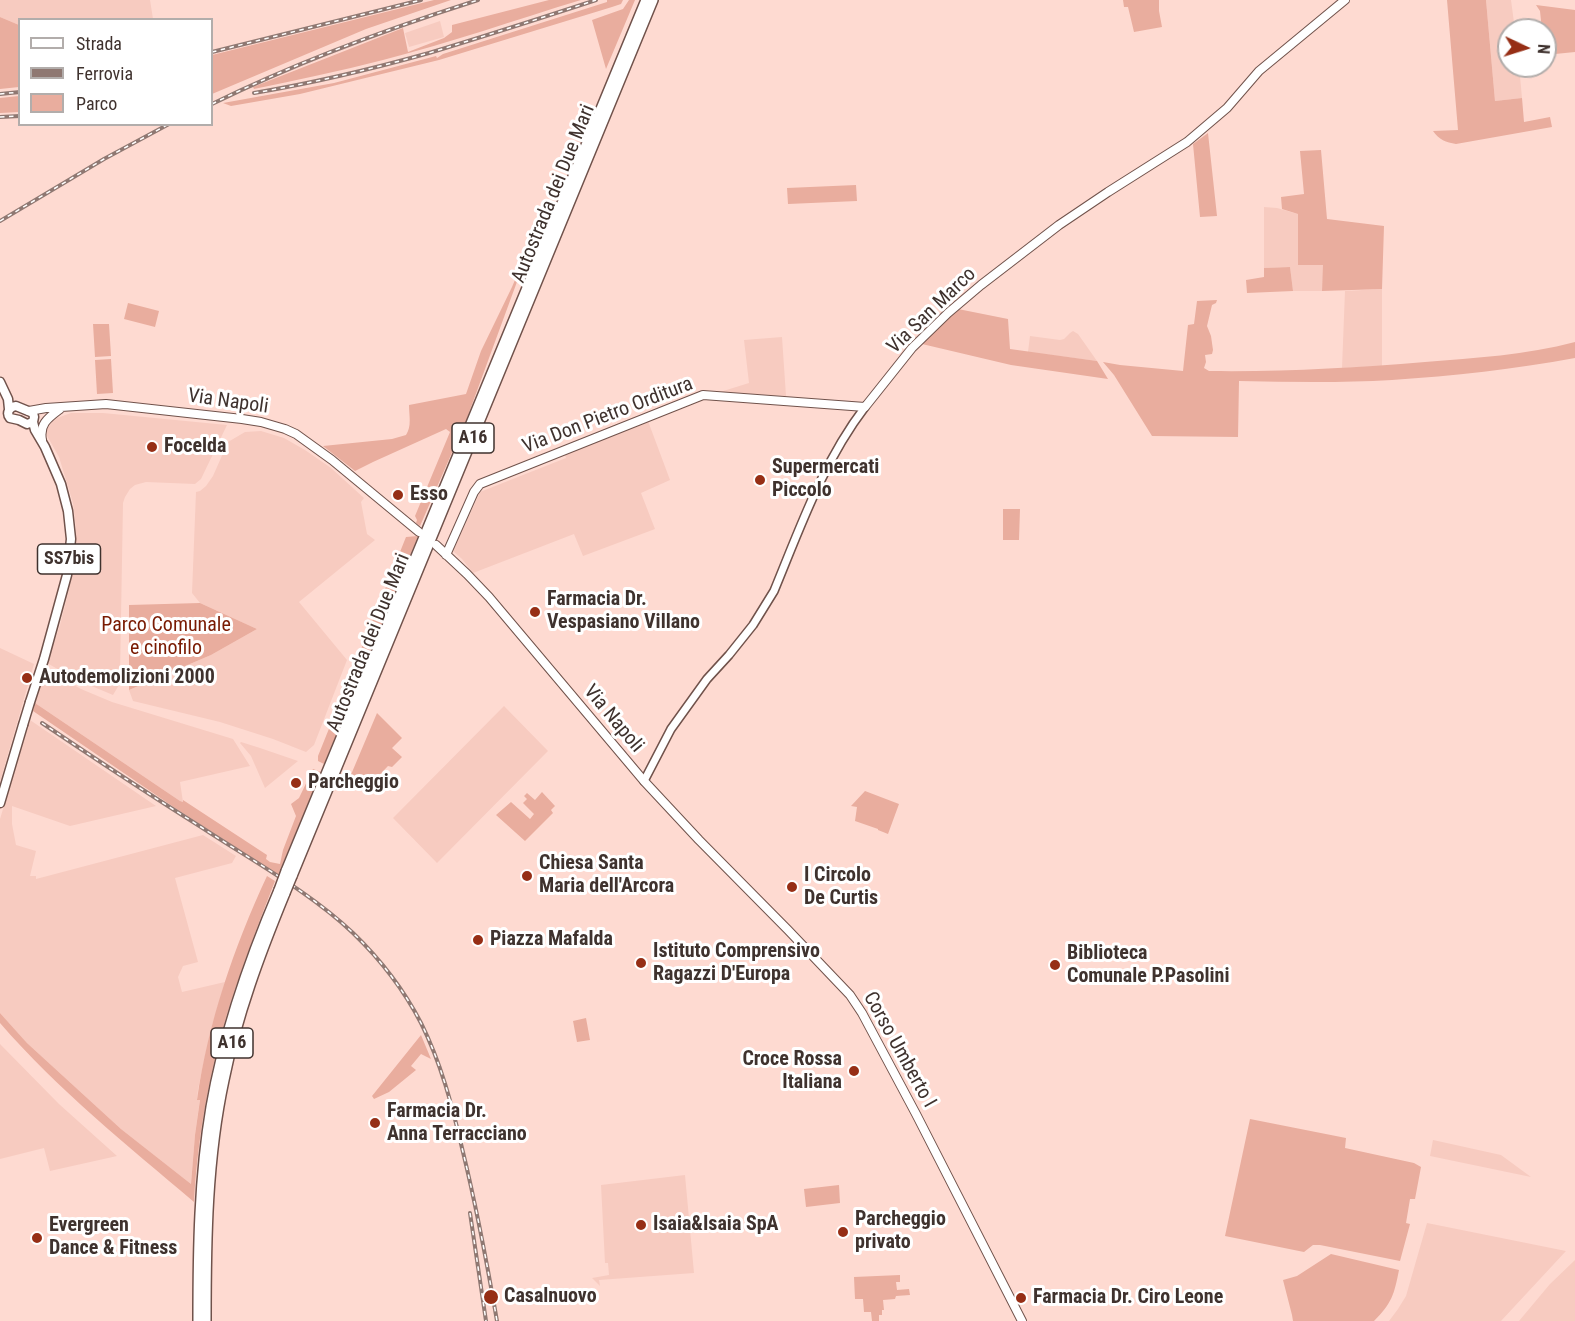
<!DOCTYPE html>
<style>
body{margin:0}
#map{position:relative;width:1575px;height:1321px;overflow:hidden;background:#fedad1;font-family:"Roboto Condensed",sans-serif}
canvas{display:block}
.legend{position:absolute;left:18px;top:18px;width:195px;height:108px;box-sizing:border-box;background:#fff;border:2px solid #b2adab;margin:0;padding:8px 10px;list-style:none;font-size:18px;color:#3f322e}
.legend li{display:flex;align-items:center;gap:12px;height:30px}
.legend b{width:30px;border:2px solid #b2adab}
.north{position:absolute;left:1497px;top:18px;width:60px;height:60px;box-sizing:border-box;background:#fff;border:2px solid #b2adab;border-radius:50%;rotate:94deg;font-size:16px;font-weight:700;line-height:24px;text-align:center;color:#3f322e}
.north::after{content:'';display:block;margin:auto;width:21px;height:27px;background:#962e15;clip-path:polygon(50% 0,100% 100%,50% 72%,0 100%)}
</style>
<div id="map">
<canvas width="1575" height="1321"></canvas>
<ul class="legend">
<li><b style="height:8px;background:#fff"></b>Strada</li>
<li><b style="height:8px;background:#8f7872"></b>Ferrovia</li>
<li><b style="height:16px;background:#e9ad9e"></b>Parco</li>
</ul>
<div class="north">N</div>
</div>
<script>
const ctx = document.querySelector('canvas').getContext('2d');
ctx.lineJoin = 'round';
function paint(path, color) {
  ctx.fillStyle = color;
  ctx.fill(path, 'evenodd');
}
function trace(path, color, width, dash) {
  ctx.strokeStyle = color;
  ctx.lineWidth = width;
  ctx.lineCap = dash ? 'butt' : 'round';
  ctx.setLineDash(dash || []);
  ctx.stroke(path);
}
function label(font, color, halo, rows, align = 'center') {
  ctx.font = font + ' "Roboto Condensed",sans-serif';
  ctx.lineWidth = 6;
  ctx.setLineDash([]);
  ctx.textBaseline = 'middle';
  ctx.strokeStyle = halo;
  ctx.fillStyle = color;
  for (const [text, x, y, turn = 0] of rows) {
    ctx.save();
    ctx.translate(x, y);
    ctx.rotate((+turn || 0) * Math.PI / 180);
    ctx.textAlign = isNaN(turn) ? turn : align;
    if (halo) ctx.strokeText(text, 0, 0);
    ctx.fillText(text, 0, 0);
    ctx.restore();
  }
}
paint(new Path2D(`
 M 0,0 L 150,0 L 153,19 L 20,20 L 19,25 L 0,17 Z
 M 1486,0 L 1511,0 L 1515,30 L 1509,30 L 1509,66 L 1519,66 L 1522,98 L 1495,101 Z
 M 440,21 L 444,37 L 409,47 L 405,33 Z
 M 1264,207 L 1277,208 L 1298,214 L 1298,265 L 1324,264 L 1322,291 L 1293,291 L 1290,267 L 1264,268 Z
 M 1382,289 L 1382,366 L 1342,368 L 1345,291 Z
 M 1073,331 L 1078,334 L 1097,361 L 1028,352 L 1030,336 L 1060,340 L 1064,339 L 1070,333 Z
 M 782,337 L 786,396 L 720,392 L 749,383 L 744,340 Z
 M 71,413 L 103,413 L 227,425 L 201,479 L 195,484 L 146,482 L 135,485 L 130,489 L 125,497 L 123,503 L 120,674 L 119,685 L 113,695 L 75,679 L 47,663 L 60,625 L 69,589 L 75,558 L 76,529 L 73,503 L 59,457 L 46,434 L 47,429 L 50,423 L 57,418 Z
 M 648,421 L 670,480 L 641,493 L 655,529 L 583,556 L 574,534 L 473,573 L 462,559 L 453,551 L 480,492 L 566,458 L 564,452 Z
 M 261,431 L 284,438 L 305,450 L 331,468 L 364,498 L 361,502 L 367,534 L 375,540 L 299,602 L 347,660 L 314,745 L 306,752 L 273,739 L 220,722 L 133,701 L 129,690 L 211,655 L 257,629 L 200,603 L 192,593 L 196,492 L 200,491 L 206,486 L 213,476 L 228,442 L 245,432 Z
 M 0,648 L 34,664 L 0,782 Z
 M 46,669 L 81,689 L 112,702 L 233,739 L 250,766 L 180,782 L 183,802 L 180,801 L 35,703 Z
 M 504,706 L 548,751 L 437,863 L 393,818 Z
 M 30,720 L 156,806 L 70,826 L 12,806 L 12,824 L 16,845 L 36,851 L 30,876 L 36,876 L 36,879 L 203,835 L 236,856 L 232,863 L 175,878 L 198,962 L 183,966 L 178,977 L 182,992 L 225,982 L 211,1029 L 198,1089 L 197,1099 L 200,1099 L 195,1135 L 191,1184 L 121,1129 L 27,1043 L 0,1013 L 0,819 Z
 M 241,742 L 260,748 L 298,761 L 265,788 L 251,756 L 240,743 Z
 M 0,1044 L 59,1104 L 117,1156 L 50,1171 L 44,1148 L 0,1159 Z
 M 1433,1140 L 1501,1155 L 1531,1177 L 1430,1156 Z
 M 685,1175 L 694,1273 L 599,1280 L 600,1286 L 592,1278 L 609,1275 L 608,1263 L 605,1263 L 601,1185 Z
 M 1427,1223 L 1566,1251 L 1501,1321 L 1389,1321 L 1398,1309 L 1406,1296 Z
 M 1575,1260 L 1575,1321 L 1519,1321 L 1550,1284 Z`), '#f7cbc0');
paint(new Path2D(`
 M 434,0 L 451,0 L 366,29 L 212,94 L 212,55 Z
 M 549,0 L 581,0 C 515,20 450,43 383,60 C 340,71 297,80 254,89 L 253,87 L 403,28 L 408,52 L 444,38 L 452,32 L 452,25 Z
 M 607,0 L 623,0 L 621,4 L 612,7 L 439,60 L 300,94 L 231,106 L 223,103 L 334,83 L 436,56 L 437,58 L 443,54 L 607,2 Z
 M 629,0 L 635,0 L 606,69 L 592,20 L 623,9 Z
 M 1123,0 L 1159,0 L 1159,11 L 1162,27 L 1134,32 L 1128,7 L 1124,7 Z
 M 1447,0 L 1486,0 L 1495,101 L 1522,98 L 1524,122 L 1550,117 L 1552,127 L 1456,144 C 1446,142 1439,140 1433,131 L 1458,130 Z
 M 1536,5 L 1575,10 L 1575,52 L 1545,55 L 1545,30 L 1542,30 L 1540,11 Z
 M 0,17 L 19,25 L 19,87 L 0,89 Z
 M 19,96 L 19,112 L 0,113 L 0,98 Z
 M 1208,133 L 1217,216 L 1200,217 L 1193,144 Z
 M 1321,150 L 1327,219 L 1384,226 L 1382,289 L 1322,291 L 1323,265 L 1298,265 L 1298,214 L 1282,209 L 1281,197 L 1304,194 L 1300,151 Z
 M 856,185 L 857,201 L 788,204 L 787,188 Z
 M 536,230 L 467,418 L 420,526 L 416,523 L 417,520 L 415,516 L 450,432 L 446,429 L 373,462 L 355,471 L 323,446 L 392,439 L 406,435 C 412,426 409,416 409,405 L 466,394 L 481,351 L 512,287 Z
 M 1290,267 L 1293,291 L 1247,293 L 1246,280 L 1264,277 L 1264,268 Z
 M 1217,300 L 1216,303 L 1212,305 L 1207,326 L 1211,336 L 1213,350 L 1212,354 L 1205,355 L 1206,362 L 1204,368 L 1209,371 C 1281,372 1353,368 1425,362 C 1475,358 1526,355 1575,342 L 1575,358 C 1515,369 1453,376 1392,380 C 1341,383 1290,382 1239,381 L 1238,437 L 1152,436 L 1114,375 L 1103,362 L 1120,365 L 1183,371 L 1188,325 L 1194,324 L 1197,301 Z
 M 128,303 L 159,311 L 155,327 L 124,319 Z
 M 958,309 L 1008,319 L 1010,349 L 1097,361 L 1108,379 L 1011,365 L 922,344 L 949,316 Z
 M 93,324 L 109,324 L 111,356 L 95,357 Z
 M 111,359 L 113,393 L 97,394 L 95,360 Z
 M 1003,509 L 1020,509 L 1019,540 L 1003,540 Z
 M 418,536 L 324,764 L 318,761 L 318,756 L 406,537 Z
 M 200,603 L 257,629 L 211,655 L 129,690 L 129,605 Z
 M 35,703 L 180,801 L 183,802 L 183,800 L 267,855 L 266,859 L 270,862 L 280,864 L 283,850 L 296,816 L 291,804 L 299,798 L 313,769 L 321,772 L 278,875 L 175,808 L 33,711 Z
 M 377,713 L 402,738 L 392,748 L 402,757 L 392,767 L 388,766 L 367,788 L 350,777 Z
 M 865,791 L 899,804 L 888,834 L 878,830 L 878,829 L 855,821 L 857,807 L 851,806 Z
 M 542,792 L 555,806 L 551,810 L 553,813 L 525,841 L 496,815 L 511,802 L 530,819 L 534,814 L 523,803 L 527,799 L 524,796 L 527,793 L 535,800 Z
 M 267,876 L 275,881 C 261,917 247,953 235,989 C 212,1057 198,1130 194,1202 C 127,1145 58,1090 0,1023 L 0,1013 L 27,1043 L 121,1129 L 191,1184 L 195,1135 L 200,1100 L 197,1100 C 208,1022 234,947 267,876 Z
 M 586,1018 L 590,1040 L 577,1042 L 573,1021 Z
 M 421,1035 L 431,1059 L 421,1054 L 411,1066 L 416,1070 L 389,1092 L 374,1099 L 372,1096 Z
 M 1250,1119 L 1346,1138 L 1345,1148 L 1414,1163 L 1421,1167 L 1415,1199 L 1410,1199 L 1406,1223 L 1410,1224 L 1400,1261 L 1320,1245 L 1313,1245 L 1304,1252 L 1225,1236 Z
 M 839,1185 L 840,1203 L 806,1207 L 804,1189 Z
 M 1331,1254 L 1399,1270 C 1394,1295 1392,1303 1374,1321 L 1293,1321 L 1292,1315 L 1283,1280 L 1297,1276 Z
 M 900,1275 L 900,1282 L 896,1282 L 897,1290 L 909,1289 L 910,1295 L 896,1296 L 895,1299 L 883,1300 L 884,1310 L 882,1310 L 882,1315 L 879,1315 L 879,1321 L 872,1321 L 871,1312 L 864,1312 L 863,1299 L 855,1299 L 854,1277 Z`), '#e9ad9e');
const tertiary = new Path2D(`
 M 644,781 L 671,729 L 707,679 L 729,655 L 753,625 L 774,591 C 800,528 823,462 865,407`);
const secondary = new Path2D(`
 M 29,411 L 46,408 L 106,404 L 242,419 L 261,422 L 285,429 L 296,434 L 332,460 L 419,532
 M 42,440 C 39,424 48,418 60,409
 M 436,545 L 467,574 L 489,597 L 644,781 L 699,840 L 788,930 L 850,995 L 862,1013 L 916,1114 L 1022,1321
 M 446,555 L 474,492 L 480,484 L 703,395 L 865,407 L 912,348 L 948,313 L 981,285 L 1059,225 L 1108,192 L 1187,142 L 1227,108 L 1259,71 L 1345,0`);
const primary = new Path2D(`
 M 0,382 L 8,399 L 9,409
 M 16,406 L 33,413 L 34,417 L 33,422 L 27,424 L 19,420 L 10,418 C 6,413 9,407 16,406 Z
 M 30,702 L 44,659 L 67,575 L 71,539 L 68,511 L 61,484 L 45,447 L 35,430 L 33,422
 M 0,803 L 23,725`);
const motorway = new Path2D(`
 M 286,871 L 646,0
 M 292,876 L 653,0
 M 198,1321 C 198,1249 199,1178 211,1107 C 224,1031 249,960 279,890
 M 206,1321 C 206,1240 207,1159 224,1080 C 237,1015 260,954 285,893`);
trace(tertiary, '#70524b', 10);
trace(secondary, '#70524b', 10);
trace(primary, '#70524b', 11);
trace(motorway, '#70524b', 12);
trace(tertiary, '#fff', 7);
trace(secondary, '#fff', 8);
trace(primary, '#fff', 8);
trace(motorway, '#fff', 9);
const rail = new Path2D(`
 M 212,52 L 421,0
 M 254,93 C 313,83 372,69 429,53 C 485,36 541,18 596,0
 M 0,94 L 20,92
 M 212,104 C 297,62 387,29 478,0
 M 0,117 L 20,116
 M 0,221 L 104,159 L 169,124
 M 42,723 C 94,758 147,793 201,827 C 251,860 310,892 353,933 C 380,959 404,990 421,1023 C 441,1063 452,1105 462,1148 C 476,1205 487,1263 497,1321
 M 470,1213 L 486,1321`);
trace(rail, '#8f7872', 4);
trace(rail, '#fff', 1.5, [4.5]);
const primaryBridge = new Path2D(`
 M 23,725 L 30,702`);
const motorwayBridge = new Path2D(`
 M 279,890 L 286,871
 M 285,893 L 292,876`);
trace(primaryBridge, '#70524b', 11, []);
trace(motorwayBridge, '#70524b', 12, []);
trace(primaryBridge, '#fff', 8);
trace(motorwayBridge, '#fff', 9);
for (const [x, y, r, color] of [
 [152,447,6,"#962e15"],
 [760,480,6,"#962e15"],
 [398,495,6,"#962e15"],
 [535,612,6,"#962e15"],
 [27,678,6,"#962e15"],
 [296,783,6,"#962e15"],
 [527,876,6,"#962e15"],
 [792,887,6,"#962e15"],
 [478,940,6,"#962e15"],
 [641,963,6,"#962e15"],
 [1055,965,6,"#962e15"],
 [854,1071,6,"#962e15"],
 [375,1123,6,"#962e15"],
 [641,1225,6,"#962e15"],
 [843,1232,6,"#962e15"],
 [37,1238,6,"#962e15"],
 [491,1297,8,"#962e15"],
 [1021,1298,6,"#962e15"]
]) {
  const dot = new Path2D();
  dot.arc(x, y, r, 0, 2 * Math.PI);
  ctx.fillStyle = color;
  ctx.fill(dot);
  trace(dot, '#fff', 2);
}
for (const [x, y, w] of [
 [473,438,42],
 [69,559,63],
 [232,1043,42]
]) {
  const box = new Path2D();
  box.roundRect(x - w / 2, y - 15, w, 30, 4.5);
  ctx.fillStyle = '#fff';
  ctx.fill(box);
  trace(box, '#3f322e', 1.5);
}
label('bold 18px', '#3f322e', null, [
 ["A16",473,438],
 ["SS7bis",69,559],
 ["A16",232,1043]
]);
label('20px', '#3f322e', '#fff', [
 ["Autostrada dei Due Mari",554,194,-68],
 ["Via San Marco",932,311,-44],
 ["Via Napoli",228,402,8],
 ["Via Don Pietro Orditura",608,416,-21],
 ["Autostrada dei Due Mari",369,643,-68],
 ["Via Napoli",613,719,50],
 ["Corso Umberto I",899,1050,61]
]);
label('bold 20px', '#3f322e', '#fff', [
 ["Focelda",164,447],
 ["Supermercati",772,468],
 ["Piccolo",772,491],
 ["Esso",410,495],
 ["Farmacia Dr.",547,600],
 ["Vespasiano Villano",547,623],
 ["Autodemolizioni 2000",39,678],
 ["Parcheggio",308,783],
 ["Chiesa Santa",539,864],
 ["Maria dell'Arcora",539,887],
 ["I Circolo",804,876],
 ["De Curtis",804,899],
 ["Piazza Mafalda",490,940],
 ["Istituto Comprensivo",653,952],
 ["Ragazzi D'Europa",653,975],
 ["Biblioteca",1067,954],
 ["Comunale P.Pasolini",1067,977],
 ["Croce Rossa",842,1060,"right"],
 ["Italiana",842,1083,"right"],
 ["Farmacia Dr.",387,1112],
 ["Anna Terracciano",387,1135],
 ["Parcheggio",855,1220],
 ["privato",855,1243],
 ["Isaia&Isaia SpA",653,1225],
 ["Evergreen",49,1226],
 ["Dance & Fitness",49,1249],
 ["Casalnuovo",504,1297],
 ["Farmacia Dr. Ciro Leone",1033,1298]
], 'left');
label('20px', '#791a02', '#fff', [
 ["Parco Comunale",166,626],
 ["e cinofilo",166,649]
]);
</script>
